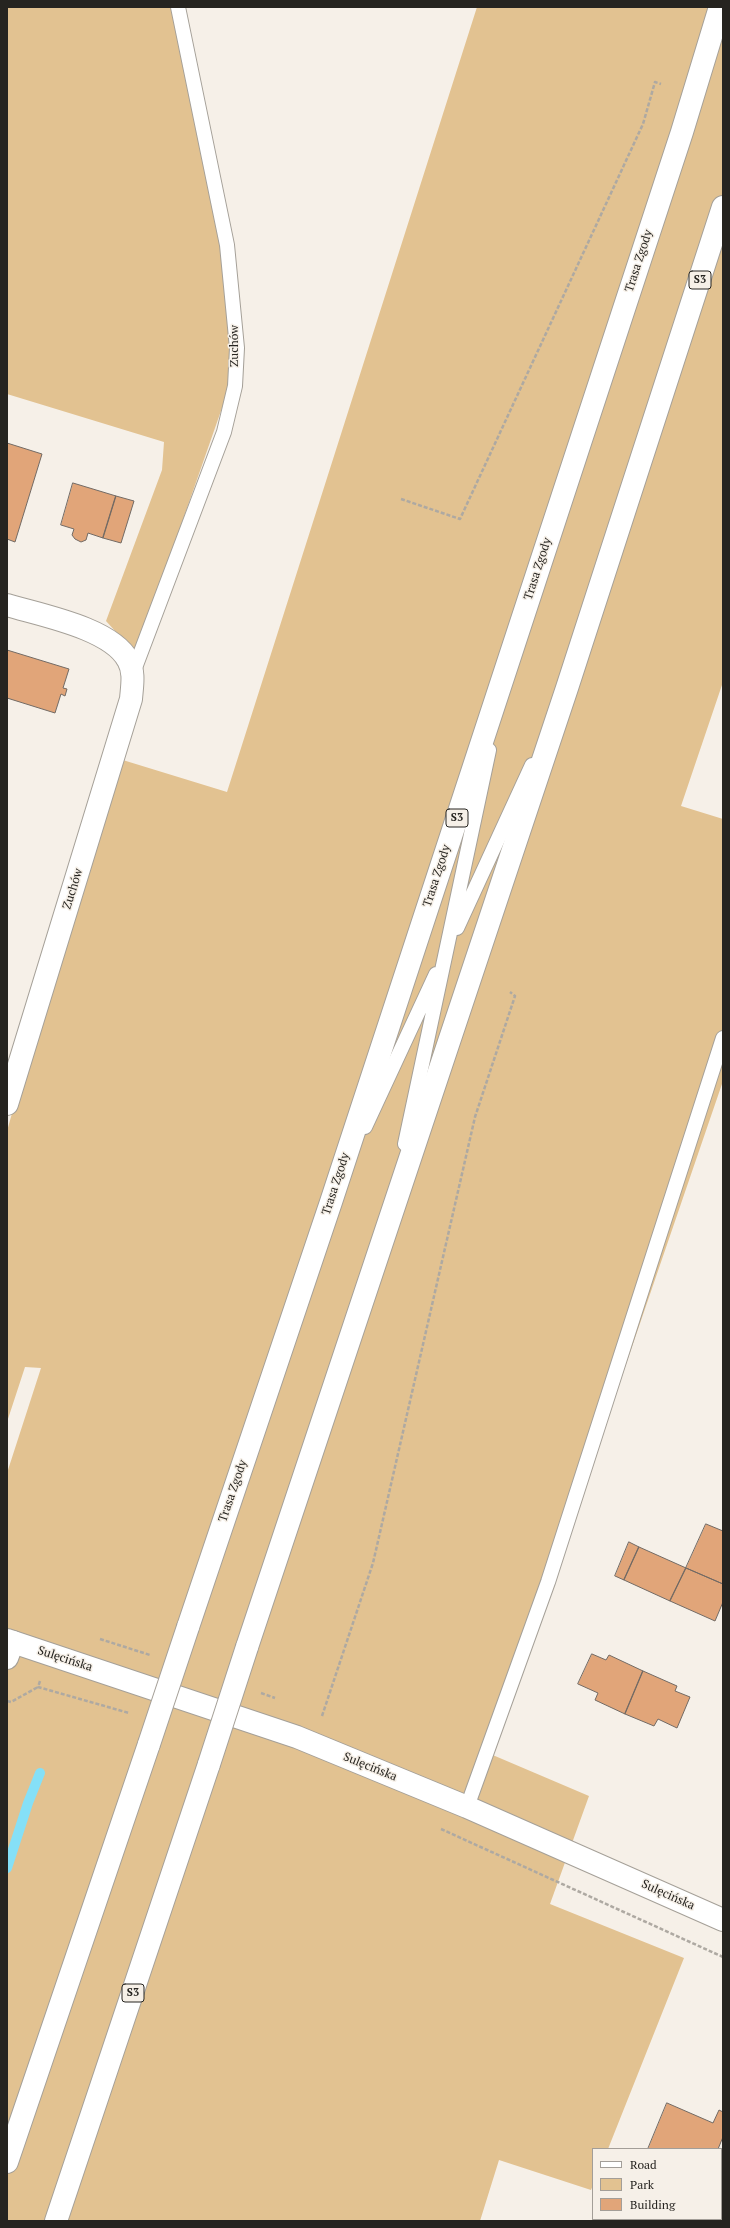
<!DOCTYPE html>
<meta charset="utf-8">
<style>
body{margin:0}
#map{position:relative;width:730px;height:2228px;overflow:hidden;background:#f6f0e8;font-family:"PT Serif",serif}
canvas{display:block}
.frame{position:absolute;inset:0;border:8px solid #262420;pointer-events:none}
.legend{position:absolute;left:592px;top:2148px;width:130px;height:72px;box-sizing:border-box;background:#f6f0e8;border:1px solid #a39e98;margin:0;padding:5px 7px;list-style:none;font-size:12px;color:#262420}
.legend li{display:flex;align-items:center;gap:8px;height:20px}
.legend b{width:20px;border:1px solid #a39e98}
</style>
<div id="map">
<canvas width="730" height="2228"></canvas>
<div class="frame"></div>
<ul class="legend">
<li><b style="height:5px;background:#fff"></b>Road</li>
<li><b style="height:11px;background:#e2c291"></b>Park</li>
<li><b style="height:11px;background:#e1a579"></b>Building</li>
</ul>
</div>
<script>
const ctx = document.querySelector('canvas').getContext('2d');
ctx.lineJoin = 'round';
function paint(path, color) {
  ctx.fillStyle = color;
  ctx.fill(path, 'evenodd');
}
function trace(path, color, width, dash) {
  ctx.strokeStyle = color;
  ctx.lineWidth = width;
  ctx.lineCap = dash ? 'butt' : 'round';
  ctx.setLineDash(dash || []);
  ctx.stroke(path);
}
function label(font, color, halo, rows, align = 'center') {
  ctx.font = font + ' "PT Serif",serif';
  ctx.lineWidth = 3;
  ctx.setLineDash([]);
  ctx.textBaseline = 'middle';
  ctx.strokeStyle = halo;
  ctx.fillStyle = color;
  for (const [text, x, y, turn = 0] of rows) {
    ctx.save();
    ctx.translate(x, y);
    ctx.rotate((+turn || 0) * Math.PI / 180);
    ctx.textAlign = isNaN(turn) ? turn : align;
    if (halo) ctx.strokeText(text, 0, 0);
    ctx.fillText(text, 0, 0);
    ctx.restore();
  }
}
paint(new Path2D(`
 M 7,7 L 174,7 L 217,197 L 237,365 L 136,654 L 106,621 L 162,470 L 164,442 L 7,394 Z
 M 477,7 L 723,7 L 723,682 L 681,806 L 723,819 L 723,1081 L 598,1446 L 488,1753 L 589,1796 L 550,1904 L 684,1958 L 608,2149 L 593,2149 L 593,2185 L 591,2190 L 499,2160 L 480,2221 L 7,2221 L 7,1473 L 41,1368 L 25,1367 L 7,1422 L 7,1131 L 113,757 L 227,792 Z`), '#e2c291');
trace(new Path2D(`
 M 7,1868 L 28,1803 L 40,1773`), '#85e0f7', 10);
const building = new Path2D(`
 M 7,443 L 42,454 L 15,542 L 7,539 Z
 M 73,483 L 116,496 L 103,538 L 88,533 L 86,540 L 81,542 L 75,539 L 72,535 L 74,529 L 61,525 Z
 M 116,496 L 134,501 L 121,543 L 103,538 Z
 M 7,650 L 69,669 L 63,688 L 67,689 L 65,696 L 61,694 L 55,713 L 7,698 Z
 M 706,1524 L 723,1531 L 723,1584 L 686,1568 Z
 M 629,1542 L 639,1547 L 624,1580 L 615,1576 Z
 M 639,1547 L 686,1568 L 670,1601 L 624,1580 Z
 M 686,1568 L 723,1584 L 723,1602 L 715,1621 L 670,1601 Z
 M 592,1654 L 606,1660 L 609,1655 L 643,1671 L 625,1714 L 595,1700 L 598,1693 L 578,1684 Z
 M 643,1671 L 677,1686 L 675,1691 L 690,1697 L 677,1728 L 658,1719 L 654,1726 L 625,1714 Z
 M 667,2103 L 713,2123 L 719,2110 L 723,2112 L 723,2137 L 718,2149 L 648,2149 Z`);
paint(building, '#e1a579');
trace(building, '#726a64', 1);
const lane = new Path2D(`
 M 133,673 L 224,432 L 235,386 L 237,348 L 227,245 L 178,7
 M 457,928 L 532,765
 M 365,1127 L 436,974
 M 405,1144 L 489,750
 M 467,1807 L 548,1582 L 723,1038`);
const street = new Path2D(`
 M 7,605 C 40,615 111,628 128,660 C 135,672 132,686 131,699 L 7,1104
 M 7,1658 L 13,1642`);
const secondary = new Path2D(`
 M 7,1640 L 297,1737 L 467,1807 L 723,1920`);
const highway = new Path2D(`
 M 188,1627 L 331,1202 L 682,132 L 720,7
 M 247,1647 L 567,688 L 723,207
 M 7,2162 L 149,1744
 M 56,2221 L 209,1764`);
trace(lane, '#a5a098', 16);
trace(street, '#a5a098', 24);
trace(secondary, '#a5a098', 24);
trace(highway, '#a5a098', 24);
trace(new Path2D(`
 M 401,499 L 460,519 L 643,124 L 655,82 L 661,84
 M 100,1639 L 150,1655
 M 40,1681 L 38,1687 L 129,1713
 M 261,1693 L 275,1698
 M 7,1701 L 11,1702 L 38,1687
 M 322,1716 L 373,1563 L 475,1117 L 515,996 L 510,992
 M 441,1829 L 723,1957`), '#aea9a2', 2.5, [4, 2]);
trace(lane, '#fff', 14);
trace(street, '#fff', 22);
trace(secondary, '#fff', 22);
trace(highway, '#fff', 22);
const highwayBridge = new Path2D(`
 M 149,1744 L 188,1627
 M 209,1764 L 247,1647`);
trace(highwayBridge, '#a5a098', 24, []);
trace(highwayBridge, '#fff', 22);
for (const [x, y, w] of [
 [700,280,22],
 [457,818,22],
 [133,1993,22]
]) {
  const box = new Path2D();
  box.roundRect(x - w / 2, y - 9, w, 18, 3);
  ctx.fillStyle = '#f6f0e8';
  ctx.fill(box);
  trace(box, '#262420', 1);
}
label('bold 11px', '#262420', null, [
 ["S3",700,280],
 ["S3",457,818],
 ["S3",133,1993]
]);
label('12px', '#262420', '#f6f0e8', [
 ["Trasa Zgody",639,261,-72],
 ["Zuchów",235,346,-90],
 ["Trasa Zgody",538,569,-72],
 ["Trasa Zgody",437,876,-72],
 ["Zuchów",73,889,-73],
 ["Trasa Zgody",336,1184,-72],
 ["Trasa Zgody",233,1491,-71],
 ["Sulęcińska",65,1659,18],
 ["Sulęcińska",370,1767,22],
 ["Sulęcińska",668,1895,24]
]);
</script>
